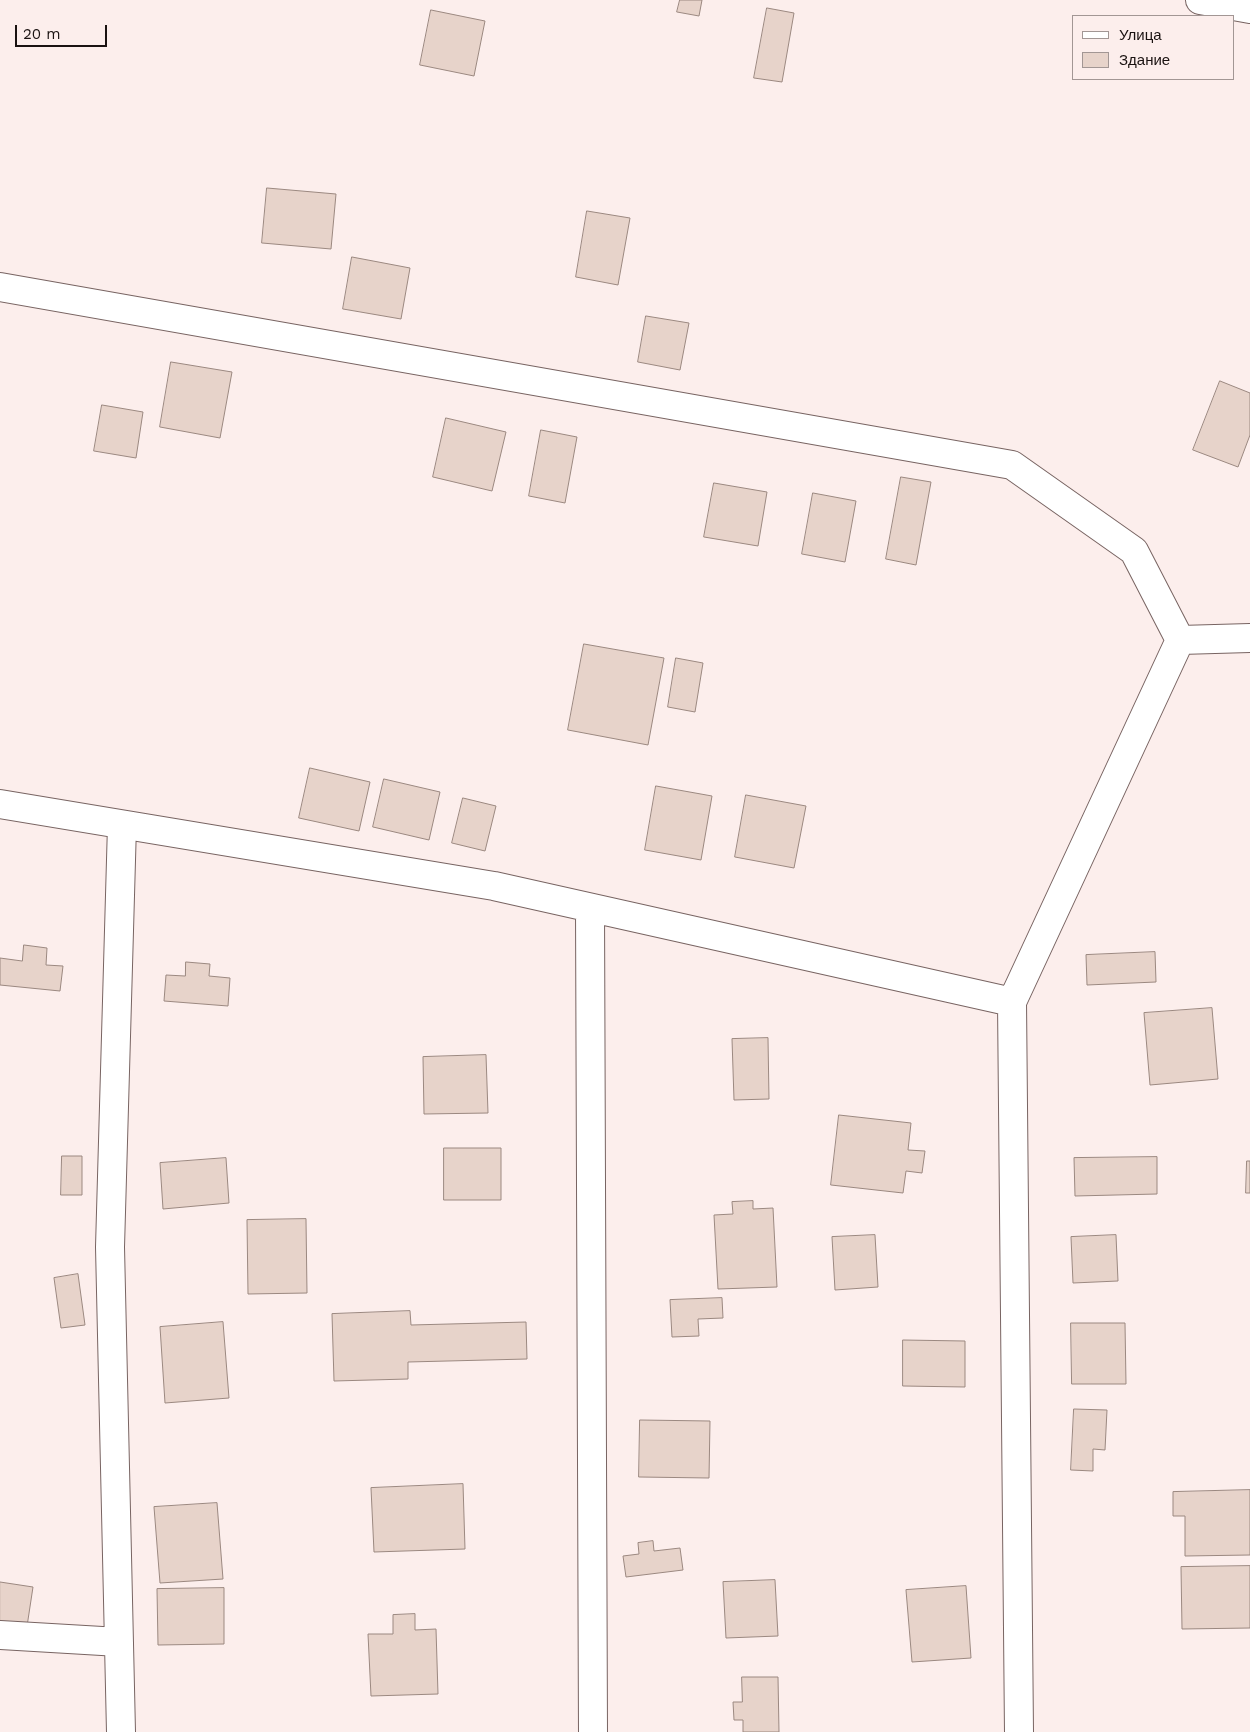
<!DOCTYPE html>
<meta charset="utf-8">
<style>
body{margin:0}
#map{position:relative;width:1250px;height:1732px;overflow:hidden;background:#fceeec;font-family:"Work Sans",sans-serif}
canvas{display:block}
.legend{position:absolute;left:1072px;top:15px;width:162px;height:65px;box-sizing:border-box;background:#fceeec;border:1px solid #a29694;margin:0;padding:6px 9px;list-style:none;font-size:15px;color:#1a1211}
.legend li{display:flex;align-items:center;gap:10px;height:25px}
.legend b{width:25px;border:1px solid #a29694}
.scale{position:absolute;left:15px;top:25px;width:92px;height:22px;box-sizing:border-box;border:2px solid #1a1211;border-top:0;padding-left:6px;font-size:15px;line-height:18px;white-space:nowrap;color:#1a1211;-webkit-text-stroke:4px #fceeec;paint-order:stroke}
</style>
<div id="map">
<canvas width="1250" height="1732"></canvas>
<ul class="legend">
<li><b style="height:6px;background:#fff"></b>Улица</li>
<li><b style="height:14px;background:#e7d3ca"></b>Здание</li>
</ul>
<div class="scale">20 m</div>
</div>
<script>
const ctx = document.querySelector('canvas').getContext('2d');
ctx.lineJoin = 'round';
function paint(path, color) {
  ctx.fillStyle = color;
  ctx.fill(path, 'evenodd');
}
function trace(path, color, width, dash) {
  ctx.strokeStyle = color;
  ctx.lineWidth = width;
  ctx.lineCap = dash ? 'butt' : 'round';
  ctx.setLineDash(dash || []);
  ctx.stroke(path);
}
const building = new Path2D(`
 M 680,0 L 702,0 L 699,16 L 677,12 Z
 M 767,8 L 794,13 L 782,82 L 754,78 Z
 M 431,10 L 485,21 L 474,76 L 420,65 Z
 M 267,188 L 336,194 L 331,249 L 262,243 Z
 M 587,211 L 630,218 L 618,285 L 576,277 Z
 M 352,257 L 410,268 L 401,319 L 343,309 Z
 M 646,316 L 689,323 L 680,370 L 638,362 Z
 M 171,362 L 232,372 L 220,438 L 160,427 Z
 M 1220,381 L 1250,393 L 1250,435 L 1238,467 L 1193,450 Z
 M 102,405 L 143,412 L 136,458 L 94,451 Z
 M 446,418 L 506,432 L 492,491 L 433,477 Z
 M 541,430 L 577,437 L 565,503 L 529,496 Z
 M 901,477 L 931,482 L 916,565 L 886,559 Z
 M 714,483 L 767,492 L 758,546 L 704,537 Z
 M 813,493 L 856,501 L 845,562 L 802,554 Z
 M 584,644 L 664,658 L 648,745 L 568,730 Z
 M 676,658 L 703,663 L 695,712 L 668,707 Z
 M 310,768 L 370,782 L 359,831 L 299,818 Z
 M 384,779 L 440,792 L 429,840 L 373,827 Z
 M 656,786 L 712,796 L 701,860 L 645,850 Z
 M 746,795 L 806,806 L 794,868 L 735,857 Z
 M 463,798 L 496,806 L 485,851 L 452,843 Z
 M 24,945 L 47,948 L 46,965 L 63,966 L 60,991 L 0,985 L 0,958 L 22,961 Z
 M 1155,952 L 1156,982 L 1087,985 L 1086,955 Z
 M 186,962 L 210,964 L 209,976 L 230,978 L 228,1006 L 164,1001 L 166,975 L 185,976 Z
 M 1212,1008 L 1218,1079 L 1150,1085 L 1144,1013 Z
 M 768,1038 L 769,1099 L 734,1100 L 732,1039 Z
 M 486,1055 L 488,1113 L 424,1114 L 423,1057 Z
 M 839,1115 L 911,1123 L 908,1150 L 925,1151 L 922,1173 L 906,1171 L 903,1193 L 831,1185 Z
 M 444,1148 L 501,1148 L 501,1200 L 444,1200 Z
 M 62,1156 L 82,1156 L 82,1195 L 61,1195 Z
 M 1157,1157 L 1157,1194 L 1075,1196 L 1074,1158 Z
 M 226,1158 L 229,1203 L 163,1209 L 160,1163 Z
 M 1247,1161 L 1250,1161 L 1250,1193 L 1246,1193 Z
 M 753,1201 L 753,1209 L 773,1208 L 777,1287 L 718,1289 L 714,1215 L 733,1214 L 732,1202 Z
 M 306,1219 L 307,1293 L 248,1294 L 247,1220 Z
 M 875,1235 L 878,1287 L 835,1290 L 832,1237 Z
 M 1116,1235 L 1118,1281 L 1073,1283 L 1071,1237 Z
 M 78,1274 L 85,1325 L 61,1328 L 54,1278 Z
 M 722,1298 L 723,1318 L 698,1319 L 699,1336 L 672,1337 L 670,1300 Z
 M 410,1311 L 411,1325 L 526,1322 L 527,1359 L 408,1362 L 408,1379 L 334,1381 L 332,1314 Z
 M 223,1322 L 229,1398 L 165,1403 L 160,1327 Z
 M 1071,1323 L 1125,1323 L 1126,1384 L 1072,1384 Z
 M 903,1340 L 965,1341 L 965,1387 L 903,1386 Z
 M 1074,1409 L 1107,1410 L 1105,1450 L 1093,1449 L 1093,1471 L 1071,1470 Z
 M 640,1420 L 710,1421 L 709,1478 L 639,1477 Z
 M 463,1484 L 465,1549 L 374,1552 L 371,1488 Z
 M 1250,1490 L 1250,1555 L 1185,1556 L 1185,1516 L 1173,1516 L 1173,1492 Z
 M 217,1503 L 223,1579 L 160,1583 L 154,1507 Z
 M 653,1541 L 654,1551 L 680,1548 L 683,1570 L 626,1577 L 623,1556 L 639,1554 L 638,1543 Z
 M 1250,1566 L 1250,1628 L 1182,1629 L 1181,1567 Z
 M 775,1580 L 778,1636 L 726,1638 L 723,1582 Z
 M 0,1582 L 33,1587 L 26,1633 L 0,1628 Z
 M 966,1586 L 971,1658 L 912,1662 L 906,1590 Z
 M 224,1588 L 224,1644 L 158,1645 L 157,1589 Z
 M 415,1614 L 415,1630 L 436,1629 L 438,1694 L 371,1696 L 368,1634 L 393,1634 L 393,1615 Z
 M 742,1677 L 778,1677 L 779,1732 L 743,1732 L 743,1720 L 734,1720 L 733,1702 L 742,1702 Z`);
paint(building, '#e7d3ca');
trace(building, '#9b8880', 1);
const minor = new Path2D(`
 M 1200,0 L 1250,9
 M 0,287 L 1012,465 L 1134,551 L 1180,640
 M 0,804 L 494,886 L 1012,1002
 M 590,908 L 593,1732
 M 0,1635 L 119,1642
 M 121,1732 L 110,1247 L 122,825
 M 1019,1732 L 1012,1002 L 1180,640 L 1250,638`);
trace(minor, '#786462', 30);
trace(minor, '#fff', 28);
</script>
